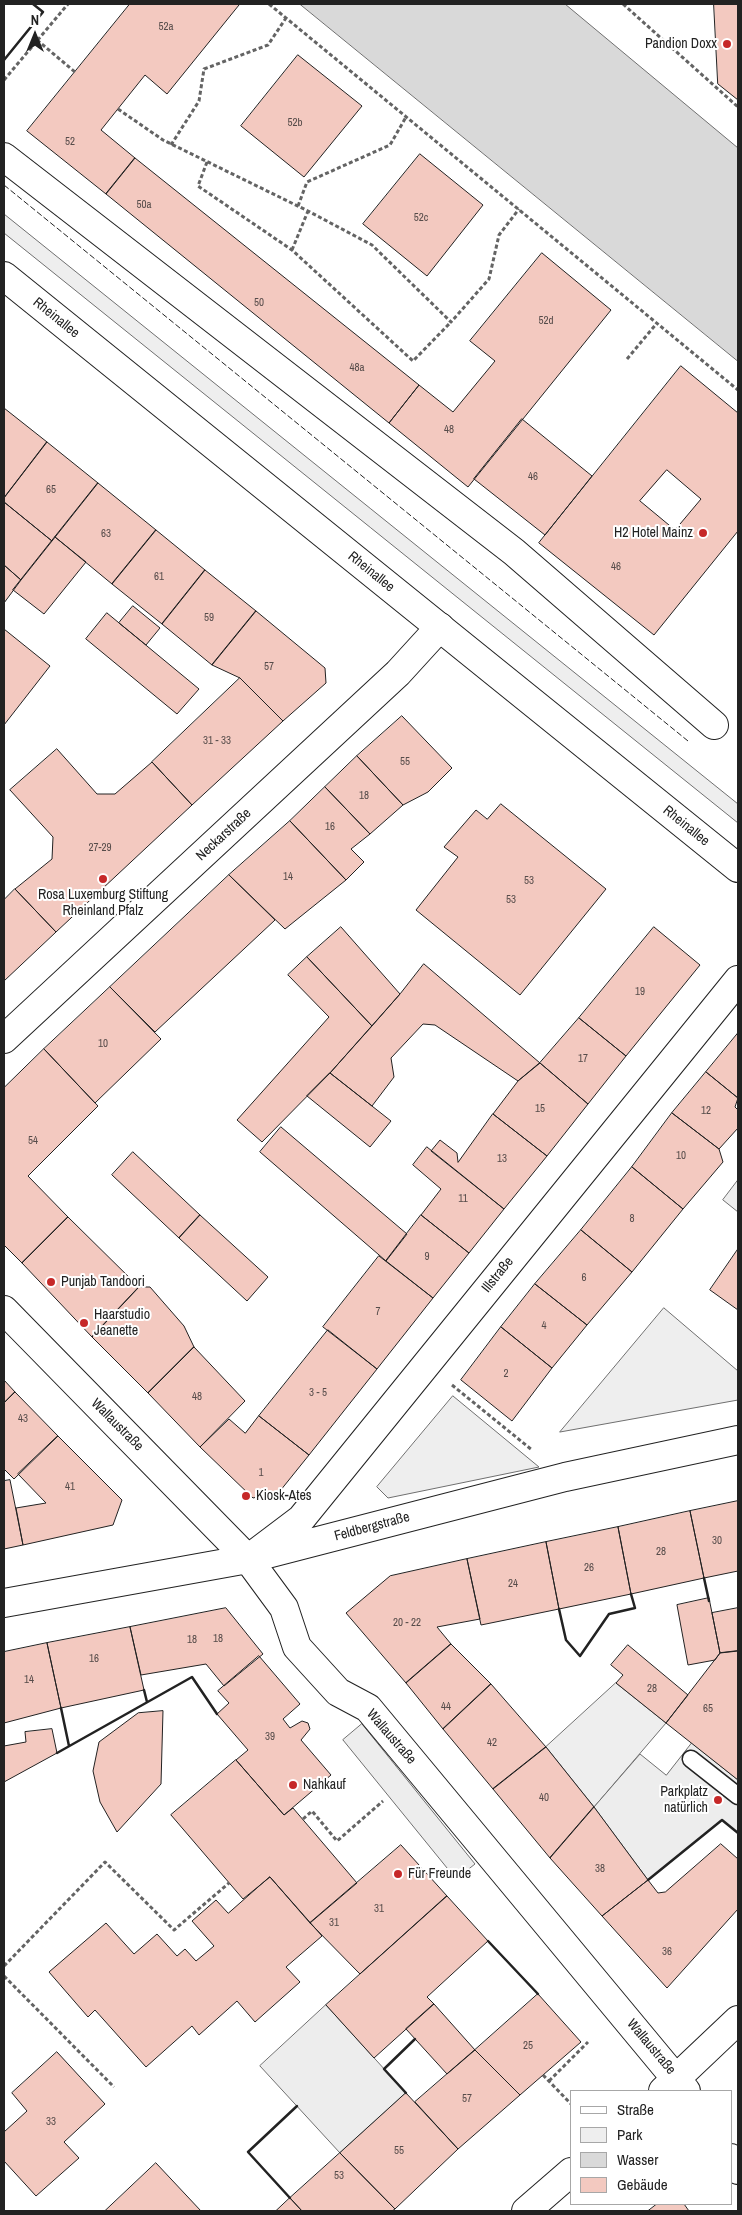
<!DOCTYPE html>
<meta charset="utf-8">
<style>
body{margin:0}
#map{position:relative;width:742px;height:2215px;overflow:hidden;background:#fff;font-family:"Archivo Narrow",sans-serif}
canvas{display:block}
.frame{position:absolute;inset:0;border:5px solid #222;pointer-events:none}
.legend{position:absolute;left:570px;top:2090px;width:162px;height:115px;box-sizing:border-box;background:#fff;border:1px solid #a7a7a7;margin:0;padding:6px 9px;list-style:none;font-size:15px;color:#222}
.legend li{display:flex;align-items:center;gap:10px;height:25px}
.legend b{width:25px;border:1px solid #a7a7a7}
.north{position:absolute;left:10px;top:10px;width:50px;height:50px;-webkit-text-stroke:4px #fff;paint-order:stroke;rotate:0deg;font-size:14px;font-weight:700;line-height:20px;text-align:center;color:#222}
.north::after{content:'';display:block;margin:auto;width:18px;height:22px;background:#222;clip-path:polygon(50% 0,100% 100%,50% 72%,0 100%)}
</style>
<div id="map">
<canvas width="742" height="2215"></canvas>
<div class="frame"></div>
<ul class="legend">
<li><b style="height:6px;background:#fff"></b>Straße</li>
<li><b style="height:14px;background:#eee"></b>Park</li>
<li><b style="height:14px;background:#d9d9d9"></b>Wasser</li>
<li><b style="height:14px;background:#f3c9c0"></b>Gebäude</li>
</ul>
<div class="north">N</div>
</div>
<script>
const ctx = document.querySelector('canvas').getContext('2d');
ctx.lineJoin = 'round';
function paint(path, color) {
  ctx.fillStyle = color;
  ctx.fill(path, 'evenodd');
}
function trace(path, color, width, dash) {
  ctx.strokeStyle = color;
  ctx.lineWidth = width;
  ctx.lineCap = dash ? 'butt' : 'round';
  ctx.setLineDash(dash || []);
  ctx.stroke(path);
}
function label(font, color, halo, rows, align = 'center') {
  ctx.font = font + ' "Archivo Narrow",sans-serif';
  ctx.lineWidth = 4;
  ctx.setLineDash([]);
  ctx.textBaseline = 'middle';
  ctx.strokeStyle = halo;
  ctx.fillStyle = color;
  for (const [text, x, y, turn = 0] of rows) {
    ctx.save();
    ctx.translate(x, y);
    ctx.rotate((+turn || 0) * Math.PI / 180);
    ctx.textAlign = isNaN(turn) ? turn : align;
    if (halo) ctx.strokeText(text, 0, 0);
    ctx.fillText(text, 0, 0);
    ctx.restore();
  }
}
const green = new Path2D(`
 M 4,214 L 738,804 L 738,823 L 4,233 Z
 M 664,1308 L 738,1371 L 738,1400 L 560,1432 Z
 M 453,1396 L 539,1467 L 388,1498 L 377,1487 Z
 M 616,1683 L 666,1723 L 594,1807 L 546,1747 Z`);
paint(green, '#eee');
trace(green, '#6f6f6f', 1);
const parking = new Path2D(`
 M 738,1180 L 738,1212 L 723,1200 Z
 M 362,1724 L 475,1864 L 456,1879 L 343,1740 Z
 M 692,1743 L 738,1780 L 738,1833 L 722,1820 L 648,1880 L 594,1807 L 640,1754 L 666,1775 Z
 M 326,2005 L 406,2093 L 340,2153 L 260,2066 Z`);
paint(parking, '#ededed');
trace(parking, '#6f6f6f', 1);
const water = new Path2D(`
 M 300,4 L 565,4 L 738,148 L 738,361 Z`);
paint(water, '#d9d9d9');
trace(water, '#6f6f6f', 1);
const building = new Path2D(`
 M 130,4 L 237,4 L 239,5 L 167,94 L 145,75 L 101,130 L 135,158 L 106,194 L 27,131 Z
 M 714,4 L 738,4 L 738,100 L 718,84 Z
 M 298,55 L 362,106 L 304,177 L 241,126 Z
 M 420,154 L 483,205 L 427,276 L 363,224 Z
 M 135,158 L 419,385 L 389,423 L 106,194 Z
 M 542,253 L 611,310 L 468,487 L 389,423 L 419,385 L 453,412 L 495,361 L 470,341 Z
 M 681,366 L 738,413 L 738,531 L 654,635 L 539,543 ZM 667,470 L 701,499 L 675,530 L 640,501 Z
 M 4,408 L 47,442 L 4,498 Z
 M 522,419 L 592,476 L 545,535 L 474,479 Z
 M 47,442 L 98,483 L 52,541 L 4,502 L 4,498 Z
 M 98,483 L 156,530 L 112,584 L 55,537 Z
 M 4,502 L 52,541 L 21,580 L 4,565 Z
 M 156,530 L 205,570 L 162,624 L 112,584 Z
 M 55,537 L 86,562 L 44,614 L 13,590 Z
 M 4,565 L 21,580 L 4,603 Z
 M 205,570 L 256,611 L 212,665 L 162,624 Z
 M 133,606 L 160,628 L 146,645 L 119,623 Z
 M 256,611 L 325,668 L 326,683 L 283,721 L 240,678 L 212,665 Z
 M 107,613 L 199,689 L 177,714 L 86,639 Z
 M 4,629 L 50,666 L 4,725 Z
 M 240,678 L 283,721 L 192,805 L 152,762 Z
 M 402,716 L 452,768 L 428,792 L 403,805 L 357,756 Z
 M 57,749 L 97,794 L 115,794 L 152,762 L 192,805 L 56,932 L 15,889 L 52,859 L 53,837 L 10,790 Z
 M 357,756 L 403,805 L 370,834 L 325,787 Z
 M 325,787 L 370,834 L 351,849 L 364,862 L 346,880 L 290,821 Z
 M 501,804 L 606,889 L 520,995 L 416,910 L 458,857 L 444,847 L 476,810 L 487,819 Z
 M 290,821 L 346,880 L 285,929 L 229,875 Z
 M 229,875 L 275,920 L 155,1032 L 110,987 Z
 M 15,889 L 56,932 L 4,981 L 4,900 Z
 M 341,927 L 400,994 L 372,1026 L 307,957 Z
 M 654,927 L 700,965 L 626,1056 L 579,1018 Z
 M 307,957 L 372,1026 L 330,1073 L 262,1142 L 237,1120 L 329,1017 L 288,975 Z
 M 424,964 L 540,1063 L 518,1081 L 435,1025 L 423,1024 L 391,1058 L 394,1077 L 372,1106 L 330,1073 L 400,994 Z
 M 110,987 L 161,1039 L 95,1103 L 44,1049 Z
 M 579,1018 L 626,1056 L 588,1104 L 540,1063 Z
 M 738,1033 L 738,1098 L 706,1072 Z
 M 44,1049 L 98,1106 L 28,1176 L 68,1217 L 22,1263 L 4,1245 L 4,1088 Z
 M 540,1063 L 588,1104 L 547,1156 L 493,1114 L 518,1081 Z
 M 706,1072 L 738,1098 L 735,1107 L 738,1110 L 738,1128 L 719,1149 L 672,1113 Z
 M 330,1073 L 391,1121 L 370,1147 L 307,1096 Z
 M 672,1113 L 719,1149 L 723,1162 L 683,1209 L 632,1167 Z
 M 493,1114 L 547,1156 L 504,1209 L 431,1151 L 440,1140 L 457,1153 L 458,1162 Z
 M 281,1127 L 407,1234 L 386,1261 L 260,1152 Z
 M 427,1147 L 504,1209 L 469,1253 L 421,1215 L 441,1189 L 413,1165 Z
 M 133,1152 L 200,1215 L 179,1238 L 112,1175 Z
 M 632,1167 L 683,1209 L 632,1272 L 581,1230 Z
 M 200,1215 L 268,1277 L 247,1301 L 179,1238 Z
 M 421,1215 L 469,1253 L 433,1298 L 386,1261 Z
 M 68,1217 L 139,1287 L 92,1337 L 22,1263 Z
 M 581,1230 L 632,1272 L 587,1325 L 535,1284 Z
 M 738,1249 L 738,1310 L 710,1290 Z
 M 379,1256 L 433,1298 L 377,1369 L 323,1327 Z
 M 535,1284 L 587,1325 L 552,1368 L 501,1327 Z
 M 139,1287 L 150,1287 L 184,1326 L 194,1347 L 148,1393 L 92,1337 Z
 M 501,1327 L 552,1368 L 512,1421 L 461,1380 Z
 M 328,1330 L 377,1369 L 309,1455 L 259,1416 Z
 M 194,1347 L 245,1401 L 200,1447 L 148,1393 Z
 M 4,1380 L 15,1392 L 4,1403 Z
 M 15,1392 L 58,1436 L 14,1479 L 4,1469 L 4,1403 Z
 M 259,1416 L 309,1455 L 280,1491 L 253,1498 L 200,1447 L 229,1419 L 245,1433 Z
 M 58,1436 L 122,1500 L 113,1525 L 23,1545 L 16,1508 L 46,1503 L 18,1474 Z
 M 10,1480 L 23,1545 L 4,1549 L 4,1481 Z
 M 738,1501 L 738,1571 L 704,1578 L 690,1511 Z
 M 690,1511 L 704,1578 L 631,1594 L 618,1527 Z
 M 618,1527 L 631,1594 L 559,1609 L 546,1542 Z
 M 546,1542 L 559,1609 L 481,1625 L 467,1559 Z
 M 467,1559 L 480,1619 L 437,1627 L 451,1644 L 406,1683 L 346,1613 L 390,1576 Z
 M 709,1598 L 720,1653 L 715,1660 L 688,1665 L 677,1605 Z
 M 226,1608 L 263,1654 L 224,1686 L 206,1664 L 141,1675 L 130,1627 Z
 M 738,1608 L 738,1651 L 720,1653 L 712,1613 Z
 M 130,1627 L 144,1690 L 61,1708 L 47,1643 Z
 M 47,1643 L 61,1708 L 4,1723 L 4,1652 Z
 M 451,1644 L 491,1684 L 443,1729 L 406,1683 Z
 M 628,1645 L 688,1695 L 666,1723 L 616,1683 L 623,1675 L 611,1665 Z
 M 738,1651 L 738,1780 L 666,1723 L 720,1653 Z
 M 259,1656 L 300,1704 L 283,1719 L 290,1728 L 302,1721 L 308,1723 L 310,1729 L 301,1740 L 331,1775 L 284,1815 L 236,1760 L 248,1750 L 217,1714 L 229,1703 L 218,1691 Z
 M 491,1684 L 546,1747 L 493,1789 L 443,1729 Z
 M 163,1711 L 161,1784 L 117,1832 L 100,1802 L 93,1771 L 99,1742 L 138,1713 Z
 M 52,1729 L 57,1753 L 4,1782 L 4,1746 L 26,1742 L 25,1732 Z
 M 546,1747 L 594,1807 L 550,1858 L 493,1789 Z
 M 236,1760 L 284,1815 L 293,1808 L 357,1883 L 310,1923 L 270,1877 L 243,1899 L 171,1815 Z
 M 594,1807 L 648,1880 L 602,1916 L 550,1858 Z
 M 721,1844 L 738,1859 L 738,1909 L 667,1988 L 602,1916 L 648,1880 L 658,1893 L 665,1892 Z
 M 401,1845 L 447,1896 L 360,1974 L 310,1923 Z
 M 270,1877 L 322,1936 L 286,1967 L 300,1982 L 255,2022 L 237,2001 L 199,2035 L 192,2026 L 146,2067 L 95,2010 L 88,2017 L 49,1972 L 106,1923 L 134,1954 L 157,1934 L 177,1956 L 185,1949 L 196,1961 L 214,1946 L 192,1921 L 216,1900 L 228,1913 Z
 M 447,1896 L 488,1941 L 427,1997 L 434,2004 L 374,2058 L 326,2005 Z
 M 538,1994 L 581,2042 L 520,2095 L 475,2050 Z
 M 434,2004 L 475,2050 L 447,2074 L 406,2029 Z
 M 475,2050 L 520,2095 L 458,2149 L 415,2102 Z
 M 57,2052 L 105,2104 L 64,2142 L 79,2158 L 36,2196 L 4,2161 L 4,2132 L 27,2111 L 12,2093 Z
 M 406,2093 L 458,2149 L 395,2209 L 340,2153 Z
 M 340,2153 L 395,2209 L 392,2211 L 302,2211 L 290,2198 Z
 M 156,2163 L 201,2211 L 105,2211 Z
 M 290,2198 L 302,2211 L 276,2211 Z
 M 657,2204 L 684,2204 L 689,2211 L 648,2211 Z`);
paint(building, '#f3c9c0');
trace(building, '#222', 1);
const lane = new Path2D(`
 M 691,1759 L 738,1796`);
const street = new Path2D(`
 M 4,157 L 514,552 L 714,725
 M 4,1039 L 398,673 L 440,627
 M 4,1310 L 248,1559 L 284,1608 L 297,1647 L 338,1692 L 368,1708 L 686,2091
 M 248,1559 L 301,1519 L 738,980
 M 4,1603 L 248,1559 L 565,1477 L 738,1440
 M 663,2091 L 738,2020
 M 731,2158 L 738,2170
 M 526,2211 L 571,2172`);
const secondary = new Path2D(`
 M 4,276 L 738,868`);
trace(lane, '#222', 19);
trace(street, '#222', 30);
trace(secondary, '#222', 30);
trace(new Path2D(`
 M 269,4 L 738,390
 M 623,4 L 738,107
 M 37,40 L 75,72
 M 4,80 L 68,4
 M 118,109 L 163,140 L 308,211 L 372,245 L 451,322 L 489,279 L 499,235 L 519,209
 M 171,145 L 199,101 L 204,69 L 268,45 L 286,18
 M 207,162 L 198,186 L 292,250 L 413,361 L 451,322
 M 298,206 L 307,182 L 390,145 L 406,117
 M 292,250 L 308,211
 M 627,359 L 657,323
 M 452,1385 L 532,1450
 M 303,1819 L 312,1811 L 337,1841 L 383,1801
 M 4,1966 L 105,1862 L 174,1930 L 229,1883
 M 4,1976 L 114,2087
 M 543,2075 L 571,2104
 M 549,2081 L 588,2042`), '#646464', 3, [4, 2.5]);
trace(lane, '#fff', 16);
trace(street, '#fff', 28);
trace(secondary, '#fff', 28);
trace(new Path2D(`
 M 4,185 L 688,741`), '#222', 1, [6, 2.5]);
trace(new Path2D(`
 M 4,60 L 43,12 L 33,4
 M 704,1578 L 709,1601
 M 559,1609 L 566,1640 L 580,1656 L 609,1614 L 635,1608 L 631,1594
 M 144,1690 L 147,1702
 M 61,1708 L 69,1746
 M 57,1753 L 192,1677 L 217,1714
 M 648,1880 L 722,1820 L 738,1833
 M 488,1941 L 538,1994
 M 406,2093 L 384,2069 L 415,2039
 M 290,2198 L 248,2152 L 297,2106`), '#222', 2.5);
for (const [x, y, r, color] of [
 [727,44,5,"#c62828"],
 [703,533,5,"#c62828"],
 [103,879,5,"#c62828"],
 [51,1282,5,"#c62828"],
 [84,1323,5,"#c62828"],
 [246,1496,5,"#c62828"],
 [293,1785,5,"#c62828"],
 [718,1800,5,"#c62828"],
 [398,1874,5,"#c62828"]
]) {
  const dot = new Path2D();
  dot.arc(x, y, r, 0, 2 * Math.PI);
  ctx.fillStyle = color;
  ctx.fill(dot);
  trace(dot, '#fff', 2);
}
label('11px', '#564c4a', null, [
 ["52a",166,27],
 ["52b",295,123],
 ["52",70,142],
 ["50a",144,205],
 ["52c",421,218],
 ["50",259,303],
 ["52d",546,321],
 ["48a",357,368],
 ["48",449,430],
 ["46",533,477],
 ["65",51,490],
 ["63",106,534],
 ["46",616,567],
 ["61",159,577],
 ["59",209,618],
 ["57",269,667],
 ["31 - 33",217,741],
 ["55",405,762],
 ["18",364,796],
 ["16",330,827],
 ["27-29",100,848],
 ["14",288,877],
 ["53",529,881],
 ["53",511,900],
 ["19",640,992],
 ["10",103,1044],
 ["17",583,1059],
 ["15",540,1109],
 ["12",706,1111],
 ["54",33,1141],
 ["10",681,1156],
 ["13",502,1159],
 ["11",463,1199],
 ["8",632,1219],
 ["9",427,1257],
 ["6",584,1278],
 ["7",378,1312],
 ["4",544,1326],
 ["2",506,1374],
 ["3 - 5",318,1393],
 ["48",197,1397],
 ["43",23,1419],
 ["1",261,1473],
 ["41",70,1487],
 ["30",717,1541],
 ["28",661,1552],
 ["26",589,1568],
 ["24",513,1584],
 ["20 - 22",407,1623],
 ["18",218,1639],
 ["18",192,1640],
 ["16",94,1659],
 ["14",29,1680],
 ["28",652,1689],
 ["44",446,1707],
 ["65",708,1709],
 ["39",270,1737],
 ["42",492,1743],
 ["40",544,1798],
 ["38",600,1869],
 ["31",379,1909],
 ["31",334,1923],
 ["36",667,1952],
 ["25",528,2046],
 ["57",467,2099],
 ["33",51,2122],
 ["55",399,2151],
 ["53",339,2176]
]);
label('14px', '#222', '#fff', [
 ["Pandion Doxx",717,44,"right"],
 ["H2 Hotel Mainz",693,533,"right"],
 ["Rosa Luxemburg Stiftung",103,895,"center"],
 ["Rheinland Pfalz",103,911,"center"],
 ["Punjab Tandoori",61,1282],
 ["Haarstudio",94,1315],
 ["Jeanette",94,1331],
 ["Kiosk-Ates",256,1496],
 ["Nahkauf",303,1785],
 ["Parkplatz",708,1792,"right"],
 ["natürlich",708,1808,"right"],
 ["Für Freunde",408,1874]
], 'left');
label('14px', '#222', '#fff', [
 ["Rheinallee",56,318,39],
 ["Rheinallee",371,572,39],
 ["Rheinallee",686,826,39],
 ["Neckarstraße",224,835,-43],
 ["Illstraße",498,1275,-51],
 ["Wallaustraße",117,1425,45],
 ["Feldbergstraße",372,1527,-15],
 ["Wallaustraße",391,1737,49],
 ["Wallaustraße",651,2047,50]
]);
</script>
